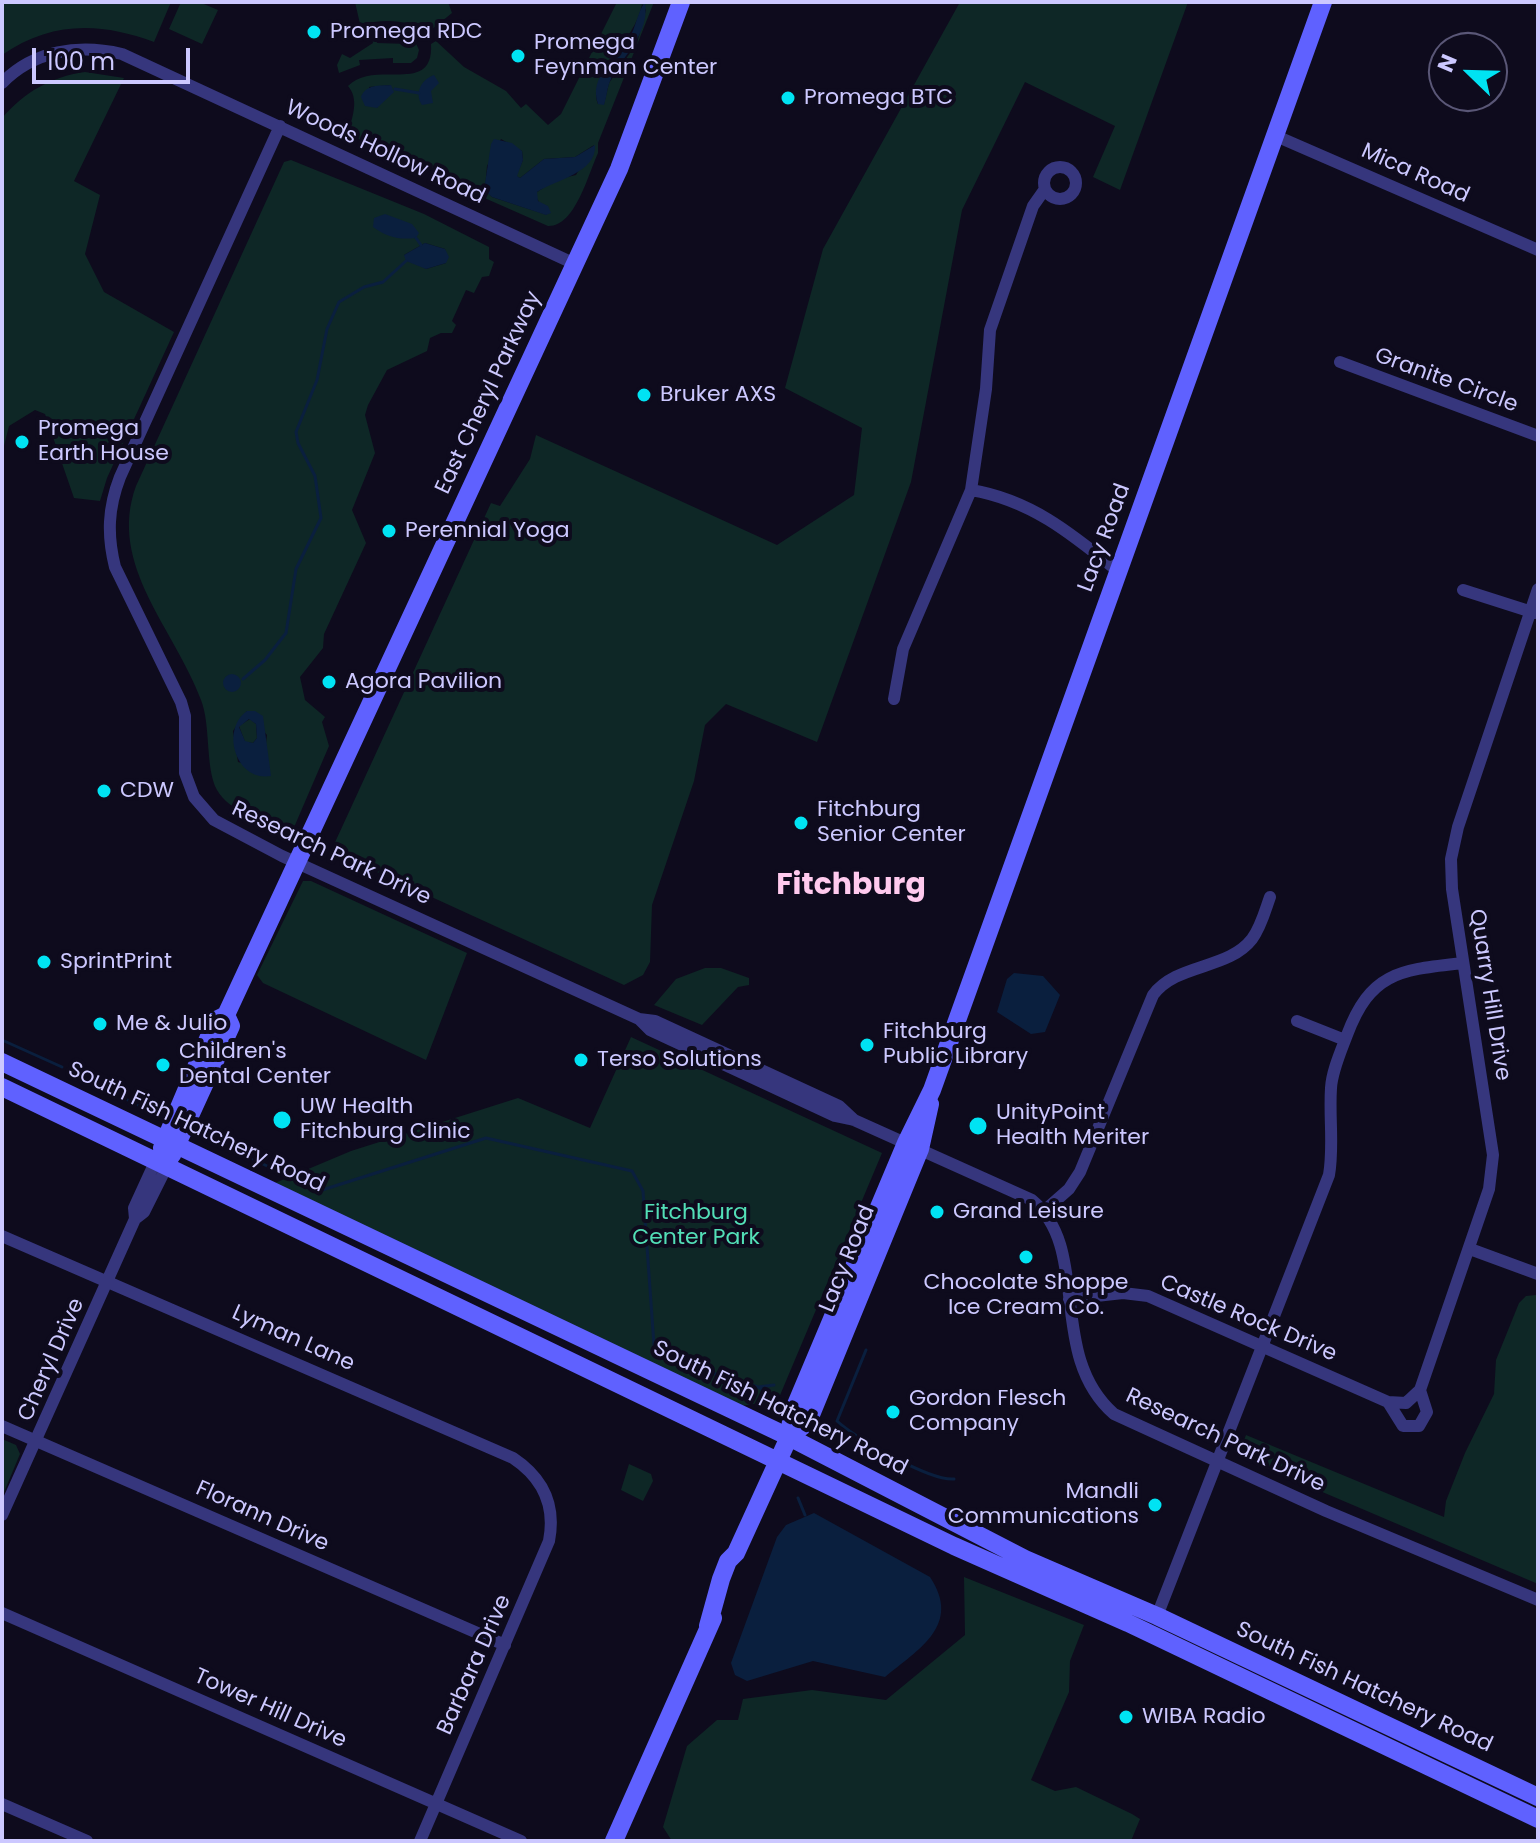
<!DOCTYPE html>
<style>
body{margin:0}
#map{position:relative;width:1540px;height:1843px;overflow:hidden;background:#0e0b1d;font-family:Poppins,sans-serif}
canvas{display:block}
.frame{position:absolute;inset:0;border:4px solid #ccc8ff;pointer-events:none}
.north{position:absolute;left:1428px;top:32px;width:80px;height:80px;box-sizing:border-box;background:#0e0b1d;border:2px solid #5a5777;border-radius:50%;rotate:293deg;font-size:22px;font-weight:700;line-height:32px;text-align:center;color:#ccc8ff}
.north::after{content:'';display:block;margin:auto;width:28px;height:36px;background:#00e3f3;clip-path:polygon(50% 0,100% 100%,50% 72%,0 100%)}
.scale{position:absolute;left:32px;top:48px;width:158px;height:36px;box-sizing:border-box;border:4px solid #ccc8ff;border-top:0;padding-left:10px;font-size:24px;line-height:28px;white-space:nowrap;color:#ccc8ff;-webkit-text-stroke:6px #0e0b1d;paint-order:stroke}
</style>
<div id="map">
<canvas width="1540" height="1843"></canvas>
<div class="frame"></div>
<div class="north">N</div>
<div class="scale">100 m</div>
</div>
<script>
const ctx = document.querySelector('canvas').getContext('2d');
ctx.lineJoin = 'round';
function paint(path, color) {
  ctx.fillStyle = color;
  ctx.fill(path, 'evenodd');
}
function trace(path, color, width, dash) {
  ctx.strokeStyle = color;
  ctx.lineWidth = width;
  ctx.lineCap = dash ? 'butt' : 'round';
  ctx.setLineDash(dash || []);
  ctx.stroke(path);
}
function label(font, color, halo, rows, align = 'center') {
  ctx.font = font + ' Poppins,sans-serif';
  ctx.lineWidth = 8;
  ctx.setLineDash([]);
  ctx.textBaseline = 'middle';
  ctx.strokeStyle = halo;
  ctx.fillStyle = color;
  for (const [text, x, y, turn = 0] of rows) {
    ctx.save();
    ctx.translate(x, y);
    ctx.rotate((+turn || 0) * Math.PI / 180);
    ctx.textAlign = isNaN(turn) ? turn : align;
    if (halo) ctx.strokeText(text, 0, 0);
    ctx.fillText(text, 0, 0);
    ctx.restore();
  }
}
paint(new Path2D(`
 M 2,2 L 171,2 L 154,42 C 100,22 51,21 2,55 Z
 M 181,2 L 199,2 L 218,10 L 202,44 L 169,29 Z
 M 355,2 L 448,2 L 452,13 L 426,34 C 408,17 382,20 360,24 Z
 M 617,2 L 654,2 L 598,143 L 598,153 C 588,175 575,227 548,226 L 446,181 L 438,170 L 417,166 L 352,136 L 349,130 C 353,115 359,99 348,86 C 375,58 434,97 431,44 L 436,41 L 464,67 L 506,91 L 521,108 L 526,104 L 548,125 L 561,114 ZM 642,4 L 646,10 L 637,43 L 609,83 L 604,104 L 598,104 C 587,74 636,41 642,4 ZM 391,85 L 377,108 L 369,87 ZM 501,139 L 522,151 L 523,160 L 516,176 L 520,178 L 544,159 L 575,157 L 594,145 L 576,175 L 555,180 L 537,192 L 536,197 L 547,215 L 492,197 L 485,190 L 487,166 Z
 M 960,2 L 1188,2 L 1120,190 L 1093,177 L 1115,126 L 1025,82 L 962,210 L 911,482 L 817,742 L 726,704 L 705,725 L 694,781 L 652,905 L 650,962 L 643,975 L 624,985 L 331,851 L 491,503 L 500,506 L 530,459 L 536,435 L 777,545 L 854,495 L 862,428 L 785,388 L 823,249 Z
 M 372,35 L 375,35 L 377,43 L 408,44 L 413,37 L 419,50 L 417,58 L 411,63 L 393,63 L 393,58 L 359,60 L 360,65 L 339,73 L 337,65 L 342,54 L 350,58 L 373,43 Z
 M 85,72 L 124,78 L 74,181 L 100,195 L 85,254 L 104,292 L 174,332 L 107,478 L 100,501 L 74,498 L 45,414 L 35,410 L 9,426 L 2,454 L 2,118 C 25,92 50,77 85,72 Z
 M 291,160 L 424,214 L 489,247 L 489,259 L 494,262 L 489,276 L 482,277 L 474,293 L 466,290 L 452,321 L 456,325 L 452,333 L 441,333 L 430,338 L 427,351 L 387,370 L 368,405 L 365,415 L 375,453 L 352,510 L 366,543 L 324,634 L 323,648 L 300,677 L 305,700 L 325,717 L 322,722 L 329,746 L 289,839 L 279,834 L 279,828 C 258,819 229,811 217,790 C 205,768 211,725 201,700 C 175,629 107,565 136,486 L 284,162 ZM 425,243 L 445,249 L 446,263 L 426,269 L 404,255 ZM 247,711 L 267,735 L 265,751 L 270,771 L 238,762 L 233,731 Z
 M 250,719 L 256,724 L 257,738 L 253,743 L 245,742 L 239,726 Z
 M 303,881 L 311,881 L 467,953 L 426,1060 L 263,983 L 257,975 Z
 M 705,968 L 721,968 L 749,978 L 749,985 L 738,987 L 702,1025 L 654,1005 L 676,979 Z
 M 631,1037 L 882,1153 L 778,1400 L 741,1406 L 275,1183 L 351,1151 L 518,1098 L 590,1128 Z
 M 1536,1295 L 1538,1584 L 1238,1456 L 1246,1435 L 1444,1517 L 1446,1501 L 1465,1453 L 1494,1394 L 1496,1360 L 1519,1303 L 1526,1296 Z
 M 2,1439 L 16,1445 L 20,1454 L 2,1497 Z
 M 629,1464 L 651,1474 L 653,1481 L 643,1501 L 621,1490 Z
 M 964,1577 L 1084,1625 L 1070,1661 L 1069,1692 L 1031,1780 L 1055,1791 L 1076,1787 L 1132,1814 L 1140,1819 L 1131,1841 L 672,1841 L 663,1827 L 687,1746 L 717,1720 L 738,1720 L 743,1699 L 812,1690 L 886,1700 L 965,1635 Z`), '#0e2726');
paint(new Path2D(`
 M 645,2 C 650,34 624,54 611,79 C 607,87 607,96 604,105 L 598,104 C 588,76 617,59 630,37 C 636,26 638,11 645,2 Z
 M 434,75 L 439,83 L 431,91 L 433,103 L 422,105 C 414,93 421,80 434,75 Z
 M 391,85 L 394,92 L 377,108 L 365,106 L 361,97 C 366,84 379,86 391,85 Z
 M 494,139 L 512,143 L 522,151 L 523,160 L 517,176 L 520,178 L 544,159 L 575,157 L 595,145 C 597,173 555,180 537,192 L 538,201 L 548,206 L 551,213 L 546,215 L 492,197 L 484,190 L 491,144 Z
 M 385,214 L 412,224 L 419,233 L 416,238 C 398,240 387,237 373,227 L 374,218 Z
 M 425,243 L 445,249 L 449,257 L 446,263 L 426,269 L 406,261 L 404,255 Z
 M223 683a9 9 0 1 1 18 0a9 9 0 1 1-18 0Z
 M 247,711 L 255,711 L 263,716 L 271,776 C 236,782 220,730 247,711 ZM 249,719 L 256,724 L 257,738 L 253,743 L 245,741 L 239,727 Z
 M 1014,973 L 1043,976 L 1060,995 L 1045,1032 L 1031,1034 L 997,1012 L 1007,979 Z
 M 814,1513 L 930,1577 C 962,1625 919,1649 885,1677 L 813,1661 L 747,1681 L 735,1675 L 731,1663 L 777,1537 L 786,1525 Z`), '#0a1f3e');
trace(new Path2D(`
 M 395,89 L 419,93
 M 416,238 L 421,245
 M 243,679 L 265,660 L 286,633 L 296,569 L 321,518 L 315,476 L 298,443 L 296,432 L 317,380 L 327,329 L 339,302 L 364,287 L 383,282 L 406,261
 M 2,1040 L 62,1067
 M 83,1078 L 156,1114
 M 211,1139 L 319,1191 L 486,1138 L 632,1171 L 643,1191 L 654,1345 L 683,1364 L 758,1387 L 772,1396
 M 866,1350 L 837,1421 C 856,1438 929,1481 954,1479
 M 758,1387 L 774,1385
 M 798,1498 L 805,1515`), '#0a1f3e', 3);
trace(new Path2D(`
 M 2,83 C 34,50 79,44 122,54 L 575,264
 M 280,126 L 120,477 C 108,508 107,535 115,567 L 181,702 L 185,716 L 185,773 L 194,797 L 214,820 L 282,856 L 639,1019 L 650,1030 L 835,1116 L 854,1120 L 1032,1200 C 1092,1250 1046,1354 1114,1414 L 1326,1511 L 1538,1600
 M 1276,136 L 1538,250
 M1044 183a16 16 0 1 1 32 0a16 16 0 1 1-32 0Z
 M 1340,362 L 1538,436
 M 971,490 C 1031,500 1072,534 1119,572
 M 1463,590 L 1535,613
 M 894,699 L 903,649 L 971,490 L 986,389 L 990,330 L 1033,206 L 1045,189
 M 639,1019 L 655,1021 L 839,1106 L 854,1120
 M 1297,1021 L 1345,1040
 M 1044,1211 L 1069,1189 L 1080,1172 L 1153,995 C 1177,963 1228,970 1252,939 C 1261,927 1265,911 1270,897
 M 135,1219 L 134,1208 L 156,1160
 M 2,1236 L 513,1458 C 543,1478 556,1505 549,1541 L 420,1841
 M 1470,1249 L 1538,1274
 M 1069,1299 L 1123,1293 L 1148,1296 L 1388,1402 L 1406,1403 L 1420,1390 L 1489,1189 L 1493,1155 L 1452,889 L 1451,859 L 1458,827 L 1538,589
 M 1388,1402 L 1403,1426 L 1419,1426 L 1427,1412 L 1420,1390
 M 2,1426 L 505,1645
 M 2,1515 L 135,1219 L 144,1212 L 167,1166
 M 2,1613 L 521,1841
 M 1157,1616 L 1329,1175 C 1334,1146 1329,1118 1331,1088 C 1332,1071 1341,1051 1347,1035 C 1371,971 1401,970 1463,963
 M 2,1804 L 87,1841`), '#36367d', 12);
trace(new Path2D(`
 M 2,1062 L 789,1437 L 1025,1559 L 1157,1616 L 1538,1797
 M 2,1087 L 954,1546 L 1128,1623 L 1538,1819
 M 162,1148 L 216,1020 L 226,1015 L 619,169 L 681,2
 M 172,1155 L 231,1026 L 226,1015
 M 789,1437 L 808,1422 L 920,1149 L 930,1104
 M 708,1626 L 721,1579 L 728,1561 L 736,1553 L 789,1437 L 792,1414 L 906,1143 L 932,1090 L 1323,2
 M 614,1841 L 713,1618`), '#5f61ff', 18);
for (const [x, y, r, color] of [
 [314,32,8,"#00e3f3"],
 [518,56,8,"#00e3f3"],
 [788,98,8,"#00e3f3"],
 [644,395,8,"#00e3f3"],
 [22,442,8,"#00e3f3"],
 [389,531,8,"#00e3f3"],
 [329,682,8,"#00e3f3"],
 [104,791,8,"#00e3f3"],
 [801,823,8,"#00e3f3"],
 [44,962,8,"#00e3f3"],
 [100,1024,8,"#00e3f3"],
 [867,1045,8,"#00e3f3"],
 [581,1060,8,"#00e3f3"],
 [163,1065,8,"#00e3f3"],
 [282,1120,10,"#00e3f3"],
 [978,1126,10,"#00e3f3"],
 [937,1212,8,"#00e3f3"],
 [1026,1257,8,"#00e3f3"],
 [893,1412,8,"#00e3f3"],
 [1155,1505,8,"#00e3f3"],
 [1126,1717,8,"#00e3f3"]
]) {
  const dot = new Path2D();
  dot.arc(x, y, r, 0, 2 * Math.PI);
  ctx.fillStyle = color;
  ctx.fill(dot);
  trace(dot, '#0e0b1d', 3);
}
label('22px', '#ccc8ff', '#0e0b1d', [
 ["Promega RDC",330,32],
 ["Promega",534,43],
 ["Feynman Center",534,68],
 ["Promega BTC",804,98],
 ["Bruker AXS",660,395],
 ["Promega",38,429],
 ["Earth House",38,454],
 ["Perennial Yoga",405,531],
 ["Agora Pavilion",345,682],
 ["CDW",120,791],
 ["Fitchburg",817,810],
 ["Senior Center",817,835],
 ["SprintPrint",60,962],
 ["Me & Julio",116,1024],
 ["Fitchburg",883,1032],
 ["Public Library",883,1057],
 ["Children's",179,1052],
 ["Dental Center",179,1077],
 ["Terso Solutions",597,1060],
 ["UW Health",300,1107],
 ["Fitchburg Clinic",300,1132],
 ["UnityPoint",996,1113],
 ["Health Meriter",996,1138],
 ["Grand Leisure",953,1212],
 ["Chocolate Shoppe",1026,1283,"center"],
 ["Ice Cream Co.",1026,1308,"center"],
 ["Gordon Flesch",909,1399],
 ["Company",909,1424],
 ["Mandli",1139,1492,"right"],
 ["Communications",1139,1517,"right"],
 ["WIBA Radio",1142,1717]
], 'left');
label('22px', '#ccc8ff', '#0e0b1d', [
 ["Woods Hollow Road",385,153,25],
 ["Mica Road",1415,174,24],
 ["Granite Circle",1446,381,20],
 ["East Cheryl Parkway",489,393,-65],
 ["Lacy Road",1105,538,-70],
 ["Research Park Drive",331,854,25],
 ["Quarry Hill Drive",1489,995,81],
 ["South Fish Hatchery Road",196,1128,25],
 ["Lacy Road",848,1259,-68],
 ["Castle Rock Drive",1248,1319,23],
 ["Lyman Lane",293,1339,24],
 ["Cheryl Drive",52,1360,-66],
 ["South Fish Hatchery Road",780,1409,26],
 ["Research Park Drive",1225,1441,25],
 ["Florann Drive",262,1517,24],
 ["Barbara Drive",475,1665,-66],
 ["South Fish Hatchery Road",1364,1688,25],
 ["Tower Hill Drive",270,1709,24]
]);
label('22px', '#53dfb7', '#0e0b1d', [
 ["Fitchburg",696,1213],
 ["Center Park",696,1238]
]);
label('bold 30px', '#ffcaee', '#0e0b1d', [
 ["Fitchburg",851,886]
]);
</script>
